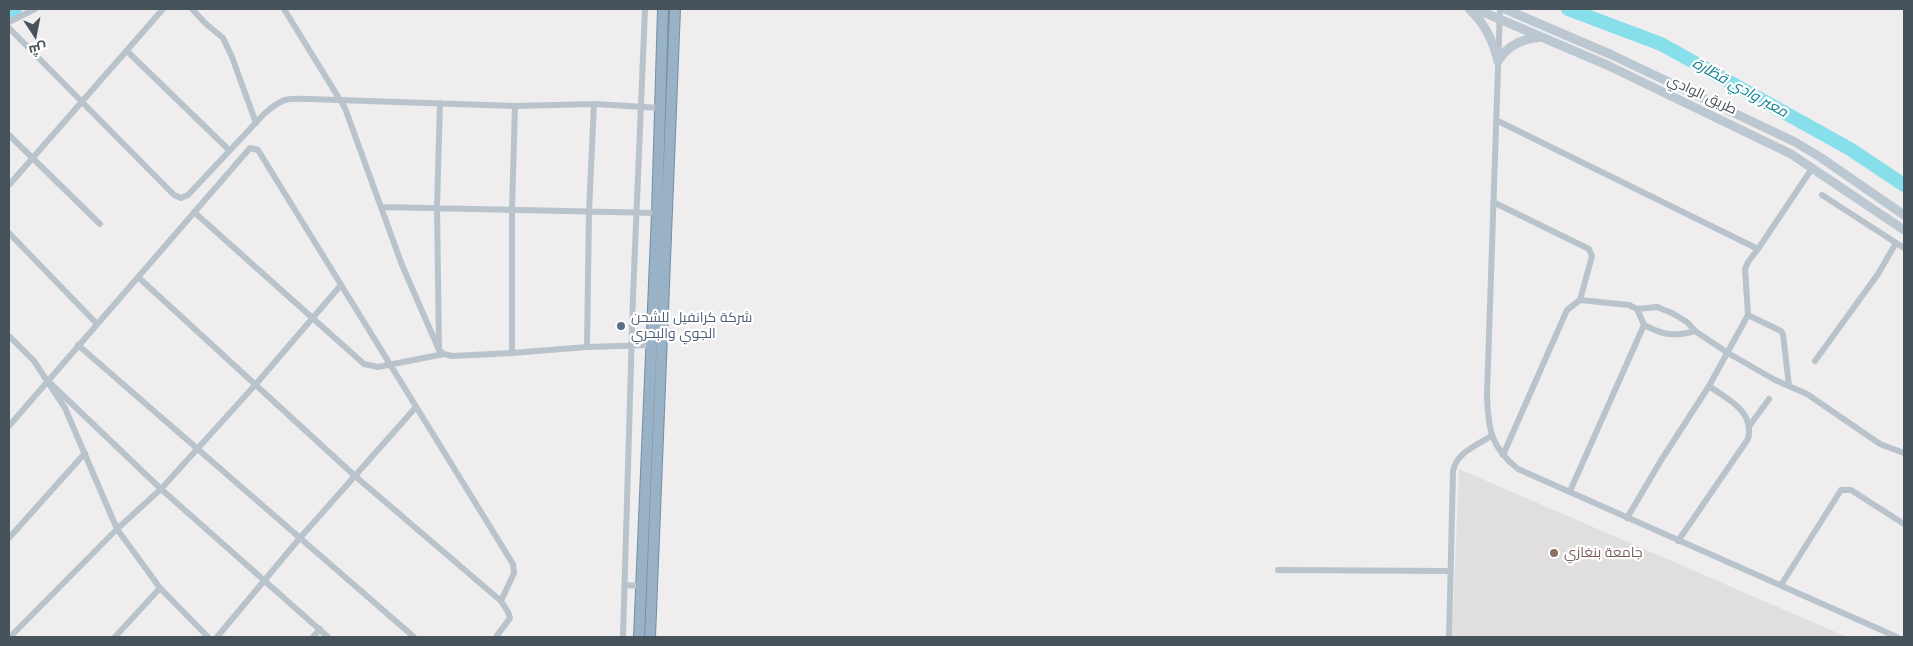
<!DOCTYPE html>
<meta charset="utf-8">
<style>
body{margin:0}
#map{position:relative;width:1913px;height:646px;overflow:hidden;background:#f0edee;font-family:"Noto Sans",Cairo,sans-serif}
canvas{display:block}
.frame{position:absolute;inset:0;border:10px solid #46535b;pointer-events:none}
.north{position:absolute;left:10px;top:10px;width:50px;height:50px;-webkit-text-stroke:4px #fff;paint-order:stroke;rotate:169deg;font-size:14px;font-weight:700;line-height:20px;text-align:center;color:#46535b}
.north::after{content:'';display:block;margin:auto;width:18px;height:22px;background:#46535b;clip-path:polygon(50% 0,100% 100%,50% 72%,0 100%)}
</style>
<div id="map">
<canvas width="1913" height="646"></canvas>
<div class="frame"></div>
<div class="north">ش</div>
</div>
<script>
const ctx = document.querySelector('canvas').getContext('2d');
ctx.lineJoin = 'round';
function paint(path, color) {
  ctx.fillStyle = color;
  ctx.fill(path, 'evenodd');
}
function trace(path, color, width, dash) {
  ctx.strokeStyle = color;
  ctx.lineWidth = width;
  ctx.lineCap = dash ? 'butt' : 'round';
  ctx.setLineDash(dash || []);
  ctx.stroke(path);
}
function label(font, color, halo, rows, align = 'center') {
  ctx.font = font + ' "Noto Sans",Cairo,sans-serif';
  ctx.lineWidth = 4.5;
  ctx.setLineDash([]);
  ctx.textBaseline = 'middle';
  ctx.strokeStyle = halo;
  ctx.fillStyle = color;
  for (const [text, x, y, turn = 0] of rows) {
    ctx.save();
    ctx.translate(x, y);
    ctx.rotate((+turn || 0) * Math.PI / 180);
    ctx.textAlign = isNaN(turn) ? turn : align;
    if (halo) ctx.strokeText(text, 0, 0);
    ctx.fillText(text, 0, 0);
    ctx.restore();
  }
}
paint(new Path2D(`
 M 1459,469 L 1847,637 L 1452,637 Z`), '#e1dee0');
trace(new Path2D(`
 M 1568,9 L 1661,44 L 1850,149 L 1904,185
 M 9,12 L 15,9`), '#88dfec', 14);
const trunk = new Path2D(`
 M 639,637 L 657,213 L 663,9
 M 650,637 L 675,9`);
trace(trunk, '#7090a9', 12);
trace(new Path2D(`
 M 192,9 L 205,23 L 223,38 L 232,57 L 256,123
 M 284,9 L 345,108 L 402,265 L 439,350 L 444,354 L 452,356 L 512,353 L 587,347 L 651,345
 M 1500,9 L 1487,394 C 1488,428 1490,447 1518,469 L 1897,637
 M 9,22 L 35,9
 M 9,28 L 174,195 L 181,198 L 188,195 L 264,114 C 282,98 286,98 309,99 L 515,106 L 594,104 L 661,108
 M 127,51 L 229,150
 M 1496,120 L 1758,249 L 1813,167
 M 9,135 L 100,224
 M 9,185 L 163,9
 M 1822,195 L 1904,248
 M 1493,202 L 1589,249 L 1592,256 L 1580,300
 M 382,207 L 657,213
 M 194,212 L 364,364 L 378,367 L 444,354
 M 9,233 L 97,324
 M 138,277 L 355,476 L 501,601 L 508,612 L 510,618 L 496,637
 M 1748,315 L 1781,331 L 1783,334 L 1789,386
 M 1644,325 C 1663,335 1674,337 1695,331
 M 9,336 L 34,361 L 65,408 L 117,529 L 160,588 L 208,637
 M 78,345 L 414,637
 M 587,347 L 589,211 L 594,104
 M 439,349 L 437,207 L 440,103
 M 512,353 L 512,209 L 515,106
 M 1815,361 L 1878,274 L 1896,243
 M 48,381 L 161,489 L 328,637
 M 1750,425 L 1769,399
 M 9,426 L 250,148 L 258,150 L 513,564 L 514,573 L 501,601
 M 1503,455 L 1567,310 L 1580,300 L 1629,305 L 1637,309 L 1657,307 L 1672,313 L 1687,322 L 1695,331 L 1728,353 L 1775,380 L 1807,394 L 1880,444 L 1904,453
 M 1570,491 L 1644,325 L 1637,309
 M 1627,518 L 1660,462 L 1709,386 L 1748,315 L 1745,269 L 1748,262 L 1758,249
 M 9,538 L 85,453
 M 1678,541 L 1748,439 C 1755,411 1728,400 1709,386
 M 1278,570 L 1451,571
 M 624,585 L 642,586
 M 1781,585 L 1841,490 L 1851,490 L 1904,524
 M 10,637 L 117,529 L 161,489 L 256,384 L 341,285
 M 115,637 L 160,588
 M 217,637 L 299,539 L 416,407
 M 313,637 L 320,629
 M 623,637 L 633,296 L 645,9
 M 1449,637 L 1453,471 C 1457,452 1476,446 1491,436`), '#b9c3cb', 6);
trace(new Path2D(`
 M 1469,9 C 1485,23 1493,40 1498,61
 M 1476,9 L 1607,65 L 1791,154 L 1904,230
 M 1505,9 L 1612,55 L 1795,142 L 1820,157 L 1904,215
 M 1498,61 C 1509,44 1522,39 1542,37`), '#bbc8d2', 9);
trace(trunk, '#99b2c5', 10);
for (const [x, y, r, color] of [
 [621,326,5,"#5c6f8a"],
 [1554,553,5,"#8d6e63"]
]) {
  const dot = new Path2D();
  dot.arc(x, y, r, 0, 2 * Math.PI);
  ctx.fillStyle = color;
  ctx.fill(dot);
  trace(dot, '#fff', 2);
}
label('14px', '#46535b', '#fff', [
 ["طريق الوادي",1702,95,25]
]);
label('14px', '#4e5e75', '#fff', [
 ["شركة كرانفيل للشحن",631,318],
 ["الجوي والبحري",631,334]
], 'left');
label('14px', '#785e54', '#fff', [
 ["جامعة بنغازي",1564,553]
], 'left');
label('italic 15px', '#0d8091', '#fff', [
 ["معبر وادي قطّارة",1740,88,29]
]);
</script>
